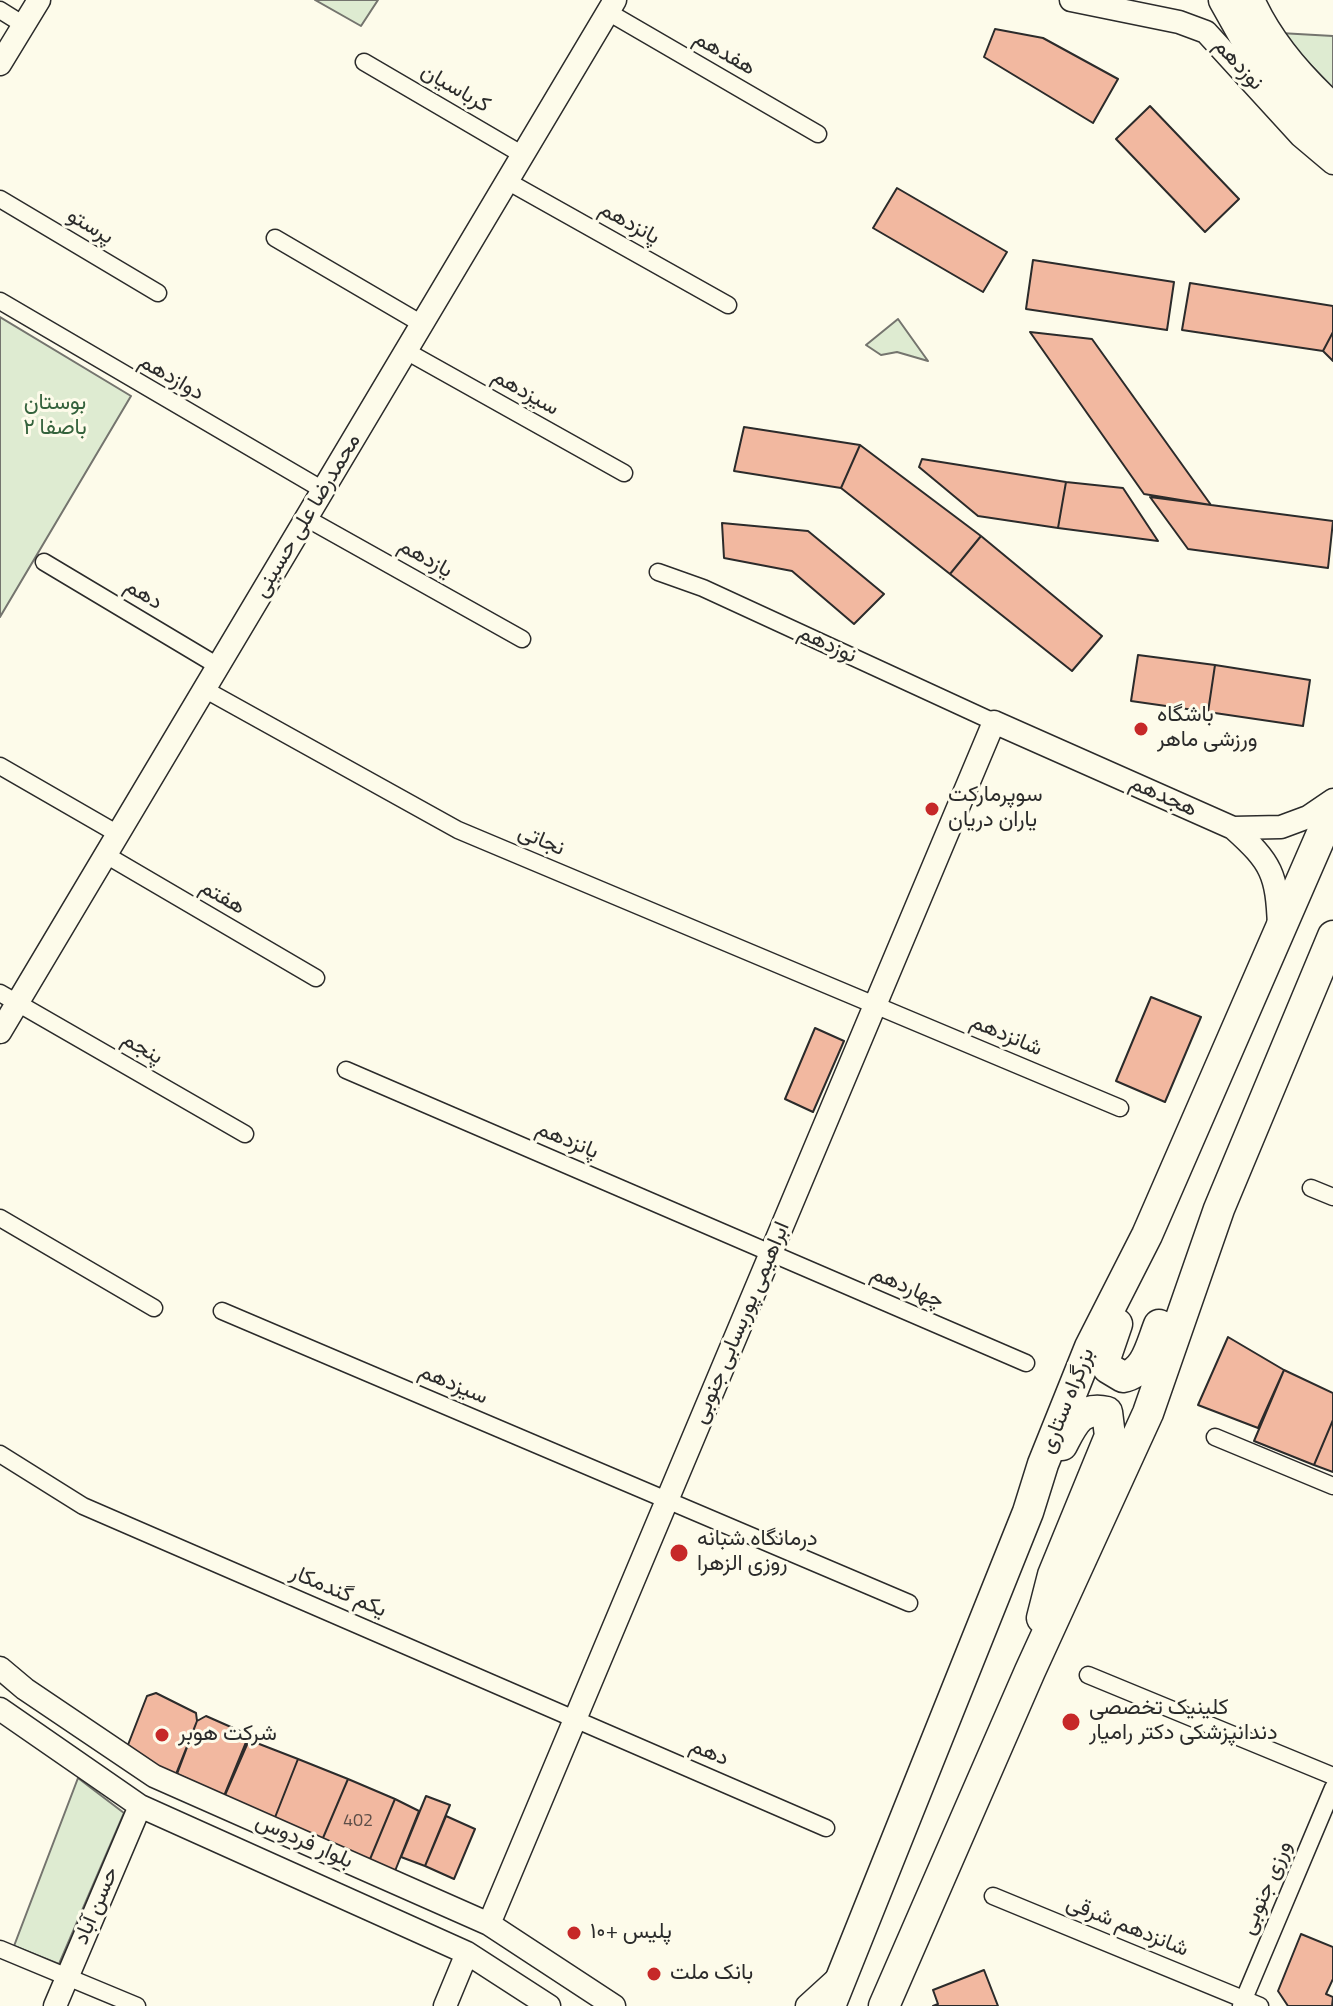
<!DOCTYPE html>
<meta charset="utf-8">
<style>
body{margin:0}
canvas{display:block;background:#fdfbea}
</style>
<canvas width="1333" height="2006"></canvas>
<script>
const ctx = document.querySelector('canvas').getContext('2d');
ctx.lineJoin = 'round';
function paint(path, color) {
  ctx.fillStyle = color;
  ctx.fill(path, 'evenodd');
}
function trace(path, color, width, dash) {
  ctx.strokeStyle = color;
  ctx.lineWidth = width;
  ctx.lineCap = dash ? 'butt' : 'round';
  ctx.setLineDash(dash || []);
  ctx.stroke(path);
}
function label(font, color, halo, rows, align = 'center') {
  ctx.font = font + ' "Titillium Web",Vazirmatn,sans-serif';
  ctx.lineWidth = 6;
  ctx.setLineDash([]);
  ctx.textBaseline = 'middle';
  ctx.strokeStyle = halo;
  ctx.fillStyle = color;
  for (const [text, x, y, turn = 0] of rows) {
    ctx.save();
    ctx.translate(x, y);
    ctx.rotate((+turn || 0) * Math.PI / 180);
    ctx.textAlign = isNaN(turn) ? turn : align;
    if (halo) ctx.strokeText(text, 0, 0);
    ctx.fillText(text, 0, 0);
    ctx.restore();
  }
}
const green = new Path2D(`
 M 315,0 L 378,0 L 361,26 Z
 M 1280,33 L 1333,36 L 1333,88 Z
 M 0,317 L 131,396 L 0,617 Z
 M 898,319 L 928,361 L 897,352 L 881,355 L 866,345 Z
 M 78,1778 L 124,1813 L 59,1964 L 14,1946 Z`);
paint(green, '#deebd1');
trace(green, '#74746e', 2);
const building = new Path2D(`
 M 995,29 L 1043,38 L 1118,79 L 1093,123 L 984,57 Z
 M 1150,106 L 1239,199 L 1205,232 L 1116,139 Z
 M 897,188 L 1007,252 L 983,292 L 873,228 Z
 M 1033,260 L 1174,282 L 1167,330 L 1026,309 Z
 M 1190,283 L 1333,306 L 1333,332 L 1323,351 L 1182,330 Z
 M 1030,332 L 1092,339 L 1211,505 L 1144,494 Z
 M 1333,332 L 1333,361 L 1323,351 Z
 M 744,427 L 860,445 L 841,488 L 734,471 Z
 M 860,445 L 981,536 L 950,574 L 841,488 Z
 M 922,459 L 1066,482 L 1058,528 L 978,516 L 919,467 Z
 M 1066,482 L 1123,488 L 1158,541 L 1058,528 Z
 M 1150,497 L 1333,521 L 1328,568 L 1188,549 Z
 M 722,523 L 808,531 L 884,594 L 854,624 L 792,571 L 724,558 Z
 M 981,536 L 1102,636 L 1072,671 L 950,574 Z
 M 1138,655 L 1215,665 L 1208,712 L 1131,701 Z
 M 1215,665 L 1310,680 L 1303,726 L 1208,712 Z
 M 1151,997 L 1201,1017 L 1165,1102 L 1116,1081 Z
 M 815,1028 L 844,1041 L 813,1112 L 785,1099 Z
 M 1228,1337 L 1284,1370 L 1258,1428 L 1198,1405 Z
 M 1284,1370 L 1333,1393 L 1333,1420 L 1314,1465 L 1254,1441 Z
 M 1333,1420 L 1333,1472 L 1314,1465 Z
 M 156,1693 L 196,1713 L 197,1721 L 174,1779 L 126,1750 L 147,1696 Z
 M 206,1716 L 249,1735 L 224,1796 L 177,1774 L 197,1721 Z
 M 249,1740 L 298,1759 L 272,1825 L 222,1802 Z
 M 298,1759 L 348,1779 L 320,1845 L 272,1825 Z
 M 348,1779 L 395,1799 L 368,1864 L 320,1845 Z
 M 426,1796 L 450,1805 L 425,1866 L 401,1857 Z
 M 395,1799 L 419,1811 L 393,1876 L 368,1864 Z
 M 446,1816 L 475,1829 L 454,1879 L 425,1866 Z
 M 1301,1934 L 1333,1947 L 1333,1979 L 1326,1994 L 1333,1997 L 1332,2006 L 1288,2006 L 1278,1991 Z
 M 984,1970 L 998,2006 L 933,2006 L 938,2004 L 933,1990 Z`);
paint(building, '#f2b8a0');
trace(building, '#2b2b2b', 2);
const street = new Path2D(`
 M 0,10 L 24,25
 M 608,12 L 818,134
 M 364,62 L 523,155
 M 507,181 L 728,305
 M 0,199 L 158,293
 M 275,238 L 422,324
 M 0,301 L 323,490
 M 406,351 L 624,473
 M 306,518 L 522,639
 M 44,562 L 218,666
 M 658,572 L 703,588 L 994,722
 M 204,689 L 458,830 L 1120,1108
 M 0,766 L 118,834
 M 106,855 L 316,978
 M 0,993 L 245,1134
 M 346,1070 L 1026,1363
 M 1311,1188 L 1333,1197
 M 0,1218 L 154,1308
 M 222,1311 L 909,1603
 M 1215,1437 L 1333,1486
 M 0,1454 L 83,1506 L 826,1828
 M 1088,1675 L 1333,1776
 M 993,1896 L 1260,2006
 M 0,1949 L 137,2006
 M 1241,2006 L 1333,1788`);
const secondary = new Path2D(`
 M 1071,0 L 1179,22 L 1206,32 L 1301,136 L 1333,163
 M 0,64 L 39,0
 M 1233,828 C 1272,863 1277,874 1279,927
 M 0,1032 L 615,0
 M 0,1668 L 25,1689 L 154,1776 L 489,1924 L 614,2006
 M 0,1709 L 140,1806 L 467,1953 L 549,2006
 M 489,1924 L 994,722 L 1233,828 L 1281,827 L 1308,817 L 1333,800
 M 55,2006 L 140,1806
 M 445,2006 L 467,1953
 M 807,2006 L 841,1975`);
const highway = new Path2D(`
 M 1224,0 L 1256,57 L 1333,141
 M 1249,0 C 1267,41 1300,79 1333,109
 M 1117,1324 L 1105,1359 L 1108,1368 L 1123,1377 C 1146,1373 1151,1345 1159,1325
 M 1042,1618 L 1053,1575 L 1110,1436 L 1107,1412 C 1080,1406 1073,1424 1062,1445
 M 830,2006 L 1028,1512 L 1043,1464 L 1090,1347 L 1147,1235 L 1333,808
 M 884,2006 L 1030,1671 L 1148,1413 L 1219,1209 L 1333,936`);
trace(street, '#2b2b2b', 19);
trace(secondary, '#2b2b2b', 25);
trace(highway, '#2b2b2b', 33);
trace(street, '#fdfbea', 16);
trace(secondary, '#fdfbea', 22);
trace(highway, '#fdfbea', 30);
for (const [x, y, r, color] of [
 [1141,729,8,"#c62828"],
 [932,809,8,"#c62828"],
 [679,1553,10,"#c62828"],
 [1071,1722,10,"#c62828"],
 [162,1735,8,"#c62828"],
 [574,1933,8,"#c62828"],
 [654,1974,8,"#c62828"]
]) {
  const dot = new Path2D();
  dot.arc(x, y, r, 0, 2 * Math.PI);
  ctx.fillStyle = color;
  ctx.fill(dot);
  trace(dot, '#fdfbea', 3);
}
label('18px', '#5d4e48', null, [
 ["402",358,1822]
]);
label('22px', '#2b2b2b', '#fdfbea', [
 ["هفدهم",724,54,30],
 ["نوزدهم",1238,65,47],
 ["کرباسیان",455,89,30],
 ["پانزدهم",629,224,29],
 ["پرستو",90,227,31],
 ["دوازدهم",171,378,30],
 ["سیزدهم",525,393,29],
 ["محمدرضا علی حسینی",308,516,-59],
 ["یازدهم",425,559,29],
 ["دهم",143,595,31],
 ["نوزدهم",827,645,25],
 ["هجدهم",1163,797,24],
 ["نجاتی",541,841,23],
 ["هفتم",222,898,30],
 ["شانزدهم",1006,1036,23],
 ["پنجم",142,1049,30],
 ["پانزدهم",567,1141,23],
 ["چهاردهم",907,1288,23],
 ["ابراهیمی پوربسابی جنوبی",742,1323,-67],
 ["سیزدهم",453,1385,23],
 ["بزرگراه ستاری",1068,1401,-68],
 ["یکم گندمکار",338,1592,23],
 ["دهم",709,1753,23],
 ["بلوار فردوس",304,1842,24],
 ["ورزی جنوبی",1267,1888,-67],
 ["حسن آباد",97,1906,-67],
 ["شانزدهم شرقی",1127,1927,22]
]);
label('22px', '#34623c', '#fdfbea', [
 ["بوستان",55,404],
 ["باصفا ۲",55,429]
]);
label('22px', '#2b2b2b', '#fdfbea', [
 ["باشگاه",1157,716],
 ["ورزشی ماهر",1157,741],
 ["سوپرمارکت",948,796],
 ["یاران دریان",948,821],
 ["درمانگاه شبانه",697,1540],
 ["روزی الزهرا",697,1565],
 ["کلینیک تخصصی",1089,1709],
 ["دندانپزشکی دکتر رامیار",1089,1734],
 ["شرکت هوبر",178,1735],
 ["پلیس +۱۰",590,1933],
 ["بانک ملت",670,1974]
], 'left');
</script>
